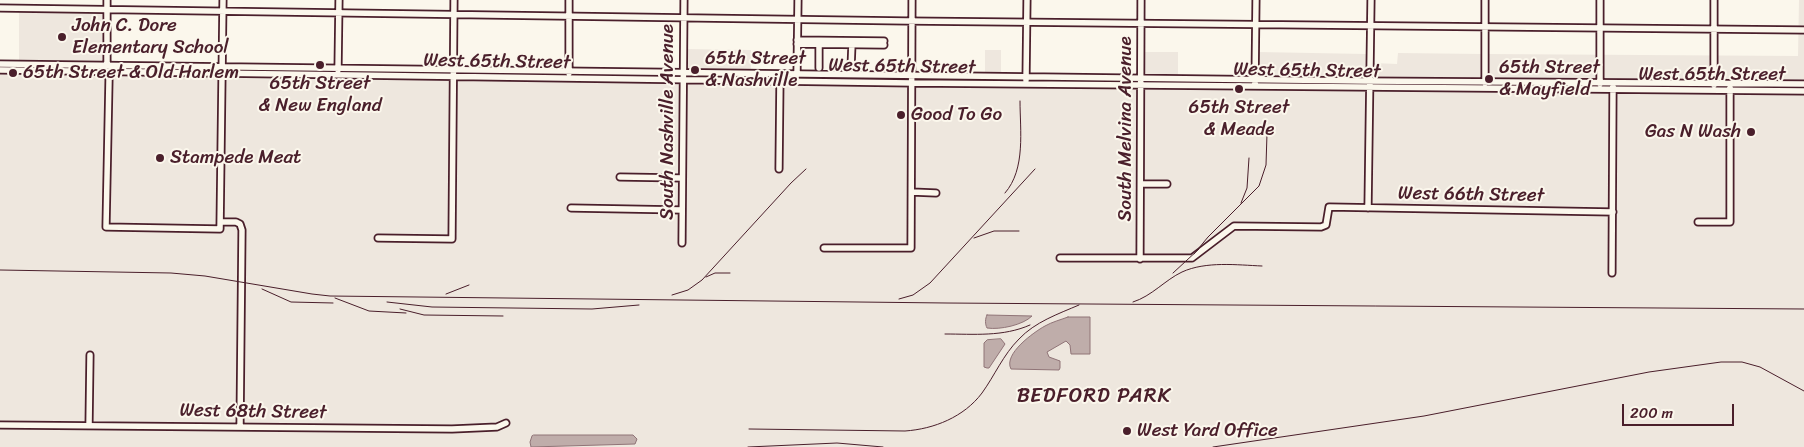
<!DOCTYPE html>
<style>
body{margin:0}
#map{position:relative;width:1804px;height:447px;overflow:hidden;background:#fbf7ec;font-family:Sriracha,sans-serif}
canvas{display:block}
.scale{position:absolute;left:1622px;top:404px;width:112px;height:22px;box-sizing:border-box;border:2px solid #4a1f2b;border-top:0;padding-left:6px;font-size:15px;line-height:18px;white-space:nowrap;color:#4a1f2b;-webkit-text-stroke:4px #fbf7ec;paint-order:stroke}
</style>
<div id="map">
<canvas width="1804" height="447"></canvas>
<div class="scale">200 m</div>
</div>
<script>
const ctx = document.querySelector('canvas').getContext('2d');
ctx.lineJoin = 'round';
function paint(path, color) {
  ctx.fillStyle = color;
  ctx.fill(path, 'evenodd');
}
function trace(path, color, width, dash) {
  ctx.strokeStyle = color;
  ctx.lineWidth = width;
  ctx.lineCap = dash ? 'butt' : 'round';
  ctx.setLineDash(dash || []);
  ctx.stroke(path);
}
function label(font, color, halo, rows, align = 'center') {
  ctx.font = font + ' Sriracha,sans-serif';
  ctx.lineWidth = 4;
  ctx.setLineDash([]);
  ctx.textBaseline = 'middle';
  ctx.strokeStyle = halo;
  ctx.fillStyle = color;
  for (const [text, x, y, turn = 0] of rows) {
    ctx.save();
    ctx.translate(x, y);
    ctx.rotate((+turn || 0) * Math.PI / 180);
    ctx.textAlign = isNaN(turn) ? turn : align;
    if (halo) ctx.strokeText(text, 0, 0);
    ctx.fillText(text, 0, 0);
    ctx.restore();
  }
}
paint(new Path2D(`
 M 1799,0 L 1804,0 L 1804,82 L 1487,80 L 1487,54 L 1798,56 Z
 M 19,11 L 104,11 L 104,64 L 19,62 Z
 M 684,49 L 751,50 L 751,72 L 684,71 Z
 M 985,50 L 1001,50 L 1001,74 L 985,73 Z
 M 1143,52 L 1178,52 L 1178,77 L 1143,77 Z
 M 1258,52 L 1366,54 L 1366,79 L 1258,77 Z
 M 1398,53 L 1482,54 L 1482,79 L 1374,78 L 1374,63 L 1397,64 Z
 M 0,74 L 845,83 L 1804,91 L 1804,447 L 0,447 Z`), '#eee7de');
const water = new Path2D(`
 M 987,315 L 1032,316 C 1023,325 1000,330 987,328 C 985,324 985,319 987,315 Z
 M 1068,317 L 1090,317 L 1090,354 L 1071,354 L 1070,345 L 1066,341 L 1047,352 L 1049,357 L 1060,361 L 1060,368 L 1059,370 L 1011,369 C 1003,354 1034,332 1045,326 C 1052,322 1060,320 1068,317 Z
 M 1001,339 L 1005,344 L 989,368 L 987,368 L 984,367 L 984,343 L 987,340 Z
 M 534,435 L 633,435 L 637,439 L 635,444 L 531,447 L 530,442 L 532,436 Z`);
paint(water, '#bfadaa');
trace(water, '#907477', 1);
const minor = new Path2D(`
 M 107,0 L 107,62 L 109,80 L 106,227 L 220,229 L 223,0
 M 0,8 L 907,21 L 1804,30
 M 797,40 L 884,41
 M 797,44 L 884,45
 M 0,64 L 1365,81 L 1804,84
 M 819,68 L 819,42
 M 851,68 L 852,43
 M 0,70 L 912,83 L 1804,91
 M 338,70 L 339,0
 M 569,73 L 569,0
 M 797,75 L 798,0
 M 1026,80 L 1027,0
 M 1255,83 L 1256,0
 M 1485,83 L 1485,0
 M 1600,84 L 1600,0
 M 1714,85 L 1714,0
 M 779,169 L 780,78
 M 620,177 L 682,178
 M 1141,184 L 1167,184
 M 912,192 L 936,193
 M 571,208 L 682,210
 M 1368,208 L 1371,0
 M 221,222 L 236,222 L 240,224 L 242,230 L 240,427
 M 1698,222 L 1730,222 L 1730,88
 M 378,238 L 452,239 L 454,0
 M 682,243 L 684,0
 M 824,248 L 911,248 L 912,0
 M 1060,258 L 1192,258 L 1234,226 L 1321,227 L 1326,225 L 1329,207 L 1613,212
 M 1140,259 L 1141,0
 M 1612,273 L 1613,87
 M 0,425 L 452,429 L 497,427 L 506,423
 M 89,426 L 90,355`);
trace(minor, '#4a1f2b', 9);
trace(minor, '#fbf7ec', 5.5);
trace(new Path2D(`
 M 1005,193 C 1026,169 1020,130 1020,101
 M 1241,203 L 1247,188 L 1249,158
 M 974,238 L 994,231 L 1019,231
 M 1194,254 L 1208,237 L 1259,186 L 1266,165 L 1267,134
 M 0,270 L 171,273 L 205,276 L 312,294 L 330,296 L 946,303 L 1804,309
 M 1173,273 L 1199,249
 M 706,277 L 715,273 L 730,273
 M 262,289 L 291,302 L 333,303
 M 446,294 L 469,285
 M 672,295 L 688,290 L 702,280 L 791,183 L 806,169
 M 335,298 L 369,311 L 406,313
 M 899,299 L 913,295 L 930,283 L 1035,169
 M 387,302 L 432,307 L 592,309 L 639,305
 M 1133,302 C 1152,296 1165,280 1182,272 C 1206,261 1237,265 1262,266
 M 400,309 L 424,315 L 503,316
 M 945,334 C 974,334 1003,337 1030,325
 M 749,429 L 905,431 C 934,429 964,417 982,393 C 995,375 1003,355 1019,339 C 1035,322 1058,314 1079,305
 M 748,447 L 837,443 L 883,447
 M 1213,447 L 1424,416 L 1649,372 L 1721,362 L 1742,362 L 1760,367 L 1804,391`), '#4a1f2b', 1);
for (const [x, y, r, color] of [
 [62,37,5,"#4a1f2b"],
 [320,65,5,"#4a1f2b"],
 [695,70,5,"#4a1f2b"],
 [13,73,5,"#4a1f2b"],
 [1489,79,5,"#4a1f2b"],
 [1239,89,5,"#4a1f2b"],
 [901,115,5,"#4a1f2b"],
 [1751,132,5,"#4a1f2b"],
 [160,158,5,"#4a1f2b"],
 [1127,431,5,"#4a1f2b"]
]) {
  const dot = new Path2D();
  dot.arc(x, y, r, 0, 2 * Math.PI);
  ctx.fillStyle = color;
  ctx.fill(dot);
  trace(dot, '#fbf7ec', 2);
}
label('19px', '#4a1f2b', '#fbf7ec', [
 ["John C. Dore",72,26],
 ["Elementary School",72,48],
 ["65th Street",705,59],
 ["& Nashville",705,81],
 ["65th Street",1499,68],
 ["& Mayfield",1499,90],
 ["65th Street & Old Harlem",23,73],
 ["65th Street",320,84,"center"],
 ["& New England",320,106,"center"],
 ["65th Street",1239,108,"center"],
 ["& Meade",1239,130,"center"],
 ["Good To Go",911,115],
 ["Gas N Wash",1741,132,"right"],
 ["Stampede Meat",170,158],
 ["West Yard Office",1137,431]
], 'left');
label('19px', '#4a1f2b', '#fbf7ec', [
 ["West 65th Street",497,62,1],
 ["West 65th Street",902,67,1],
 ["West 65th Street",1307,71,1],
 ["West 65th Street",1712,75],
 ["South Nashville Avenue",668,122,-90],
 ["South Melvina Avenue",1126,129,-90],
 ["West 66th Street",1471,195,1],
 ["West 68th Street",253,412,1]
]);
ctx.letterSpacing = '1px';
label('21px', '#4a1f2b', '#fbf7ec', [
 ["BEDFORD PARK",1094,397]
]);
ctx.letterSpacing = '0px';
</script>
